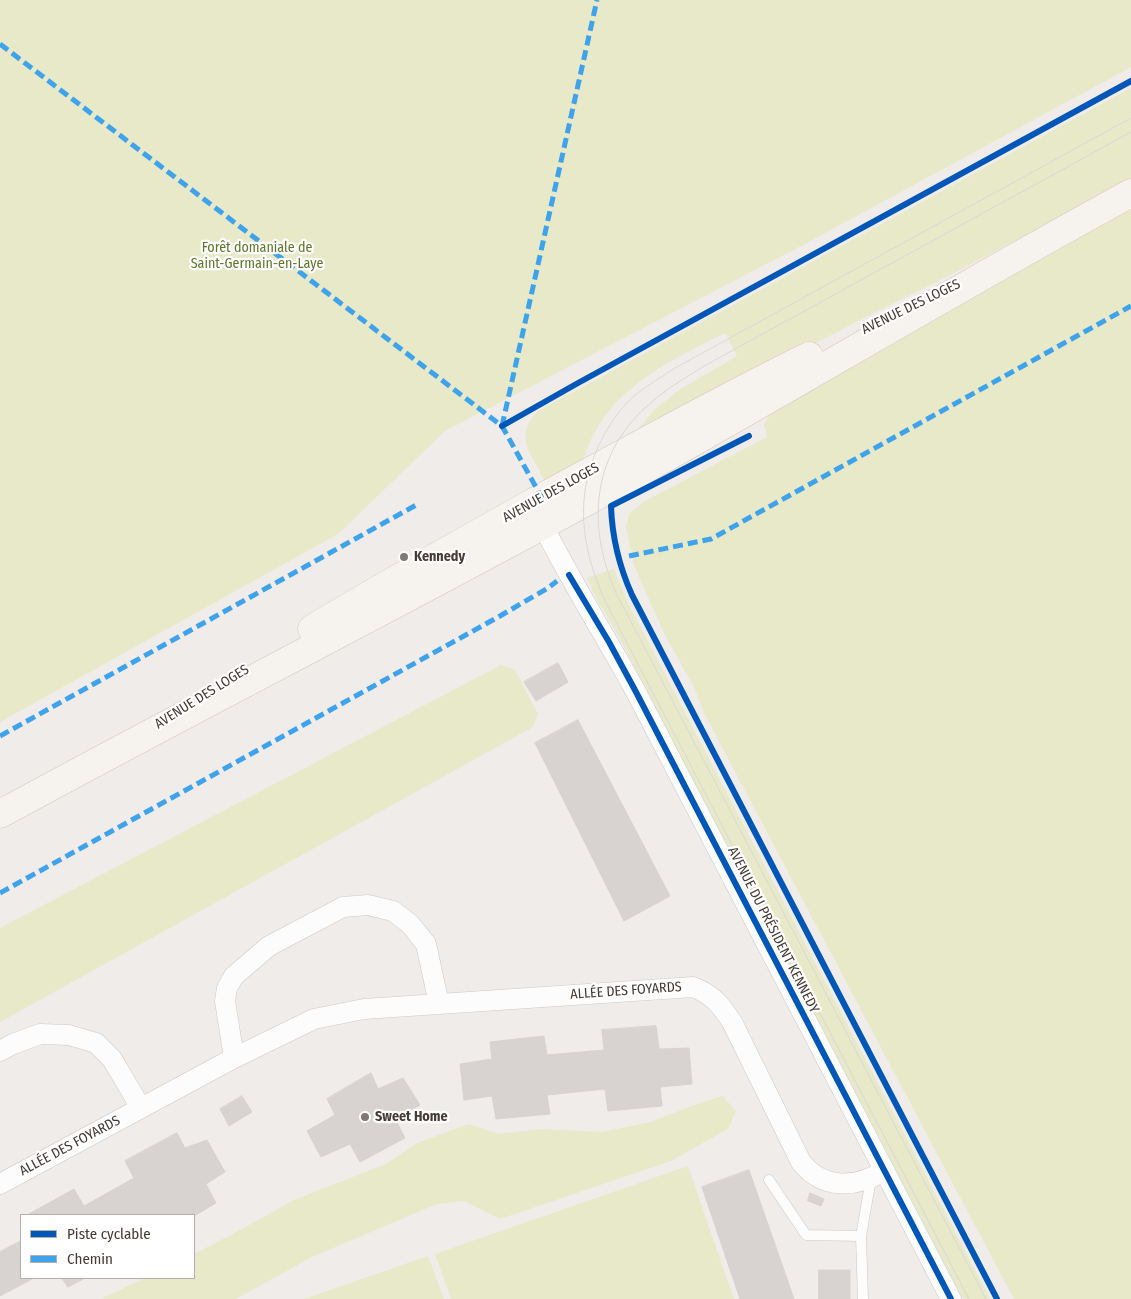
<!DOCTYPE html>
<meta charset="utf-8">
<style>
body{margin:0}
#map{position:relative;width:1131px;height:1299px;overflow:hidden;background:#f0ece9;font-family:"Fira Sans Condensed",sans-serif}
canvas{display:block}
.legend{position:absolute;left:20px;top:1214px;width:175px;height:65px;box-sizing:border-box;background:#fff;border:1px solid #b5b0ae;margin:0;padding:6px 9px;list-style:none;font-size:15px;color:#453a35}
.legend li{display:flex;align-items:center;gap:10px;height:25px}
.legend b{width:25px;border:1px solid #b5b0ae}
</style>
<div id="map">
<canvas width="1131" height="1299"></canvas>
<ul class="legend">
<li><b style="height:6px;background:#0057b8"></b>Piste cyclable</li>
<li><b style="height:6px;background:#3fa3eb"></b>Chemin</li>
</ul>
</div>
<script>
const ctx = document.querySelector('canvas').getContext('2d');
ctx.lineJoin = 'round';
function paint(path, color) {
  ctx.fillStyle = color;
  ctx.fill(path, 'evenodd');
}
function trace(path, color, width, dash) {
  ctx.strokeStyle = color;
  ctx.lineWidth = width;
  ctx.lineCap = dash ? 'butt' : 'round';
  ctx.setLineDash(dash || []);
  ctx.stroke(path);
}
function label(font, color, halo, rows, align = 'center') {
  ctx.font = font + ' "Fira Sans Condensed",sans-serif';
  ctx.lineWidth = 4.5;
  ctx.setLineDash([]);
  ctx.textBaseline = 'middle';
  ctx.strokeStyle = halo;
  ctx.fillStyle = color;
  for (const [text, x, y, turn = 0] of rows) {
    ctx.save();
    ctx.translate(x, y);
    ctx.rotate((+turn || 0) * Math.PI / 180);
    ctx.textAlign = isNaN(turn) ? turn : align;
    if (halo) ctx.strokeText(text, 0, 0);
    ctx.fillText(text, 0, 0);
    ctx.restore();
  }
}
paint(new Path2D(`
 M 0,0 L 1131,0 L 1131,67 L 805,244 L 445,431 L 338,534 L 0,722 Z
 M 1131,88 L 1131,179 L 954,273 L 858,321 L 628,441 L 655,409 L 679,390 L 737,356 L 725,333 C 661,365 600,393 581,468 L 548,483 C 542,478 540,472 537,466 C 525,445 519,432 537,412 Z
 M 1131,209 L 1131,1299 L 1014,1299 L 705,715 L 693,685 L 665,635 L 634,566 L 626,527 L 629,514 L 643,502 L 767,437 L 764,424 L 775,406 Z
 M 614,569 L 628,603 L 990,1299 L 963,1299 L 618,635 L 594,594 L 587,578 Z
 M 501,665 L 515,670 L 538,714 L 533,727 L 0,1022 L 0,928 Z
 M 722,1096 L 736,1111 L 728,1129 L 671,1161 L 500,1219 L 464,1201 L 437,1204 L 312,1257 L 236,1299 L 100,1299 L 146,1278 L 194,1278 L 194,1254 L 231,1235 L 294,1200 L 386,1164 L 417,1143 L 469,1124 L 499,1134 L 541,1129 L 602,1132 L 651,1122 L 689,1107 Z
 M 688,1166 L 734,1299 L 451,1299 L 435,1254 Z
 M 428,1256 L 444,1299 L 304,1299 Z`), '#e7e9c9');
const building = new Path2D(`
 M 558,663 L 568,682 L 536,701 L 524,682 Z
 M 578,720 L 670,896 L 624,921 L 535,743 Z
 M 656,1026 L 659,1049 L 689,1048 L 692,1084 L 660,1087 L 662,1106 L 608,1111 L 605,1089 L 547,1095 L 550,1114 L 496,1119 L 492,1096 L 464,1100 L 460,1064 L 492,1059 L 490,1042 L 544,1036 L 547,1055 L 604,1050 L 602,1030 Z
 M 371,1073 L 378,1089 L 403,1078 L 420,1105 L 395,1119 L 405,1138 L 360,1162 L 350,1144 L 321,1157 L 307,1131 L 335,1115 L 327,1099 Z
 M 242,1096 L 252,1112 L 229,1126 L 220,1109 Z
 M 177,1133 L 185,1148 L 207,1140 L 225,1172 L 206,1184 L 216,1203 L 194,1216 L 154,1215 L 153,1213 L 149,1215 L 27,1215 L 74,1189 L 84,1206 L 134,1178 L 125,1161 Z
 M 749,1170 L 794,1299 L 740,1299 L 702,1187 Z
 M 810,1193 L 824,1199 L 821,1206 L 808,1201 Z
 M 21,1241 L 21,1278 L 34,1278 L 0,1296 L 0,1252 Z
 M 819,1270 L 850,1270 L 850,1299 L 819,1299 Z
 M 62,1278 L 85,1278 L 68,1287 Z`);
paint(building, '#d8d3d0');
trace(building, '#d8d2cf', 1);
const lane = new Path2D(`
 M 769,1180 L 806,1235 L 861,1236 L 871,1179
 M 861,1236 L 863,1299`);
const street = new Path2D(`
 M 537,514 C 567,575 603,632 636,692 L 951,1299
 M 0,1051 L 13,1044 L 40,1034 L 69,1035 L 96,1043 L 112,1059 L 141,1108
 M 234,1058 L 225,1001 L 227,988 L 234,976 L 269,946 L 343,907 L 368,905 L 393,911 L 410,924 L 426,944 L 439,1004
 M 0,1184 L 234,1058 L 314,1019 L 364,1009 L 693,987 C 713,995 720,1004 732,1022 L 801,1162 C 823,1190 856,1188 884,1171`);
const secondary = new Path2D(`
 M 312,629 C 384,585 458,545 532,503 C 624,453 715,402 809,356
 M 0,814 C 211,699 425,591 635,475 C 801,382 964,284 1131,193`);
trace(lane, '#ccc8c5', 11);
trace(street, '#ccc8c5', 21);
trace(secondary, '#d1c8c1', 29);
trace(lane, '#fdfcfc', 10);
trace(street, '#fdfcfc', 20);
trace(secondary, '#f6f2ee', 28);
trace(new Path2D(`
 M 969,1299 L 606,603 C 580,546 573,492 604,435 C 612,421 622,406 634,396 C 647,385 662,377 675,368 L 1131,118
 M 986,1299 L 616,593 C 587,527 591,457 646,407 C 664,390 685,378 706,365 L 1131,132`), '#d9d8d8', 1);
trace(new Path2D(`
 M 0,44 L 502,426 L 542,498
 M 502,426 L 597,0
 M 629,556 L 711,539 L 1131,306
 M 0,736 L 418,504
 M 0,893 L 500,616 L 548,588 L 557,581`), '#3fa3eb', 5, [10, 5]);
trace(new Path2D(`
 M 502,426 L 578,383 L 1131,81
 M 749,436 L 611,506 C 612,537 619,566 632,595 L 997,1299
 M 569,575 L 609,642 L 636,692 L 951,1299`), '#0057b8', 6);
for (const [x, y, r, color] of [
 [404,557,5,"#817874"],
 [365,1117,5,"#817874"]
]) {
  const dot = new Path2D();
  dot.arc(x, y, r, 0, 2 * Math.PI);
  ctx.fillStyle = color;
  ctx.fill(dot);
  trace(dot, '#fff', 2);
}
label('14px', '#5e7728', '#fff', [
 ["Forêt domaniale de",257,248],
 ["Saint-Germain-en-Laye",257,264]
]);
label('14px', '#453a35', '#fff', [
 ["AVENUE DES LOGES",911,307,-26],
 ["AVENUE DES LOGES",551,493,-29],
 ["AVENUE DES LOGES",202,697,-32],
 ["AVENUE DU PRÉSIDENT KENNEDY",773,930,63],
 ["ALLÉE DES FOYARDS",626,991,-4],
 ["ALLÉE DES FOYARDS",70,1146,-28]
]);
label('bold 14px', '#453a35', '#fff', [
 ["Kennedy",414,557],
 ["Sweet Home",375,1117]
], 'left');
</script>
